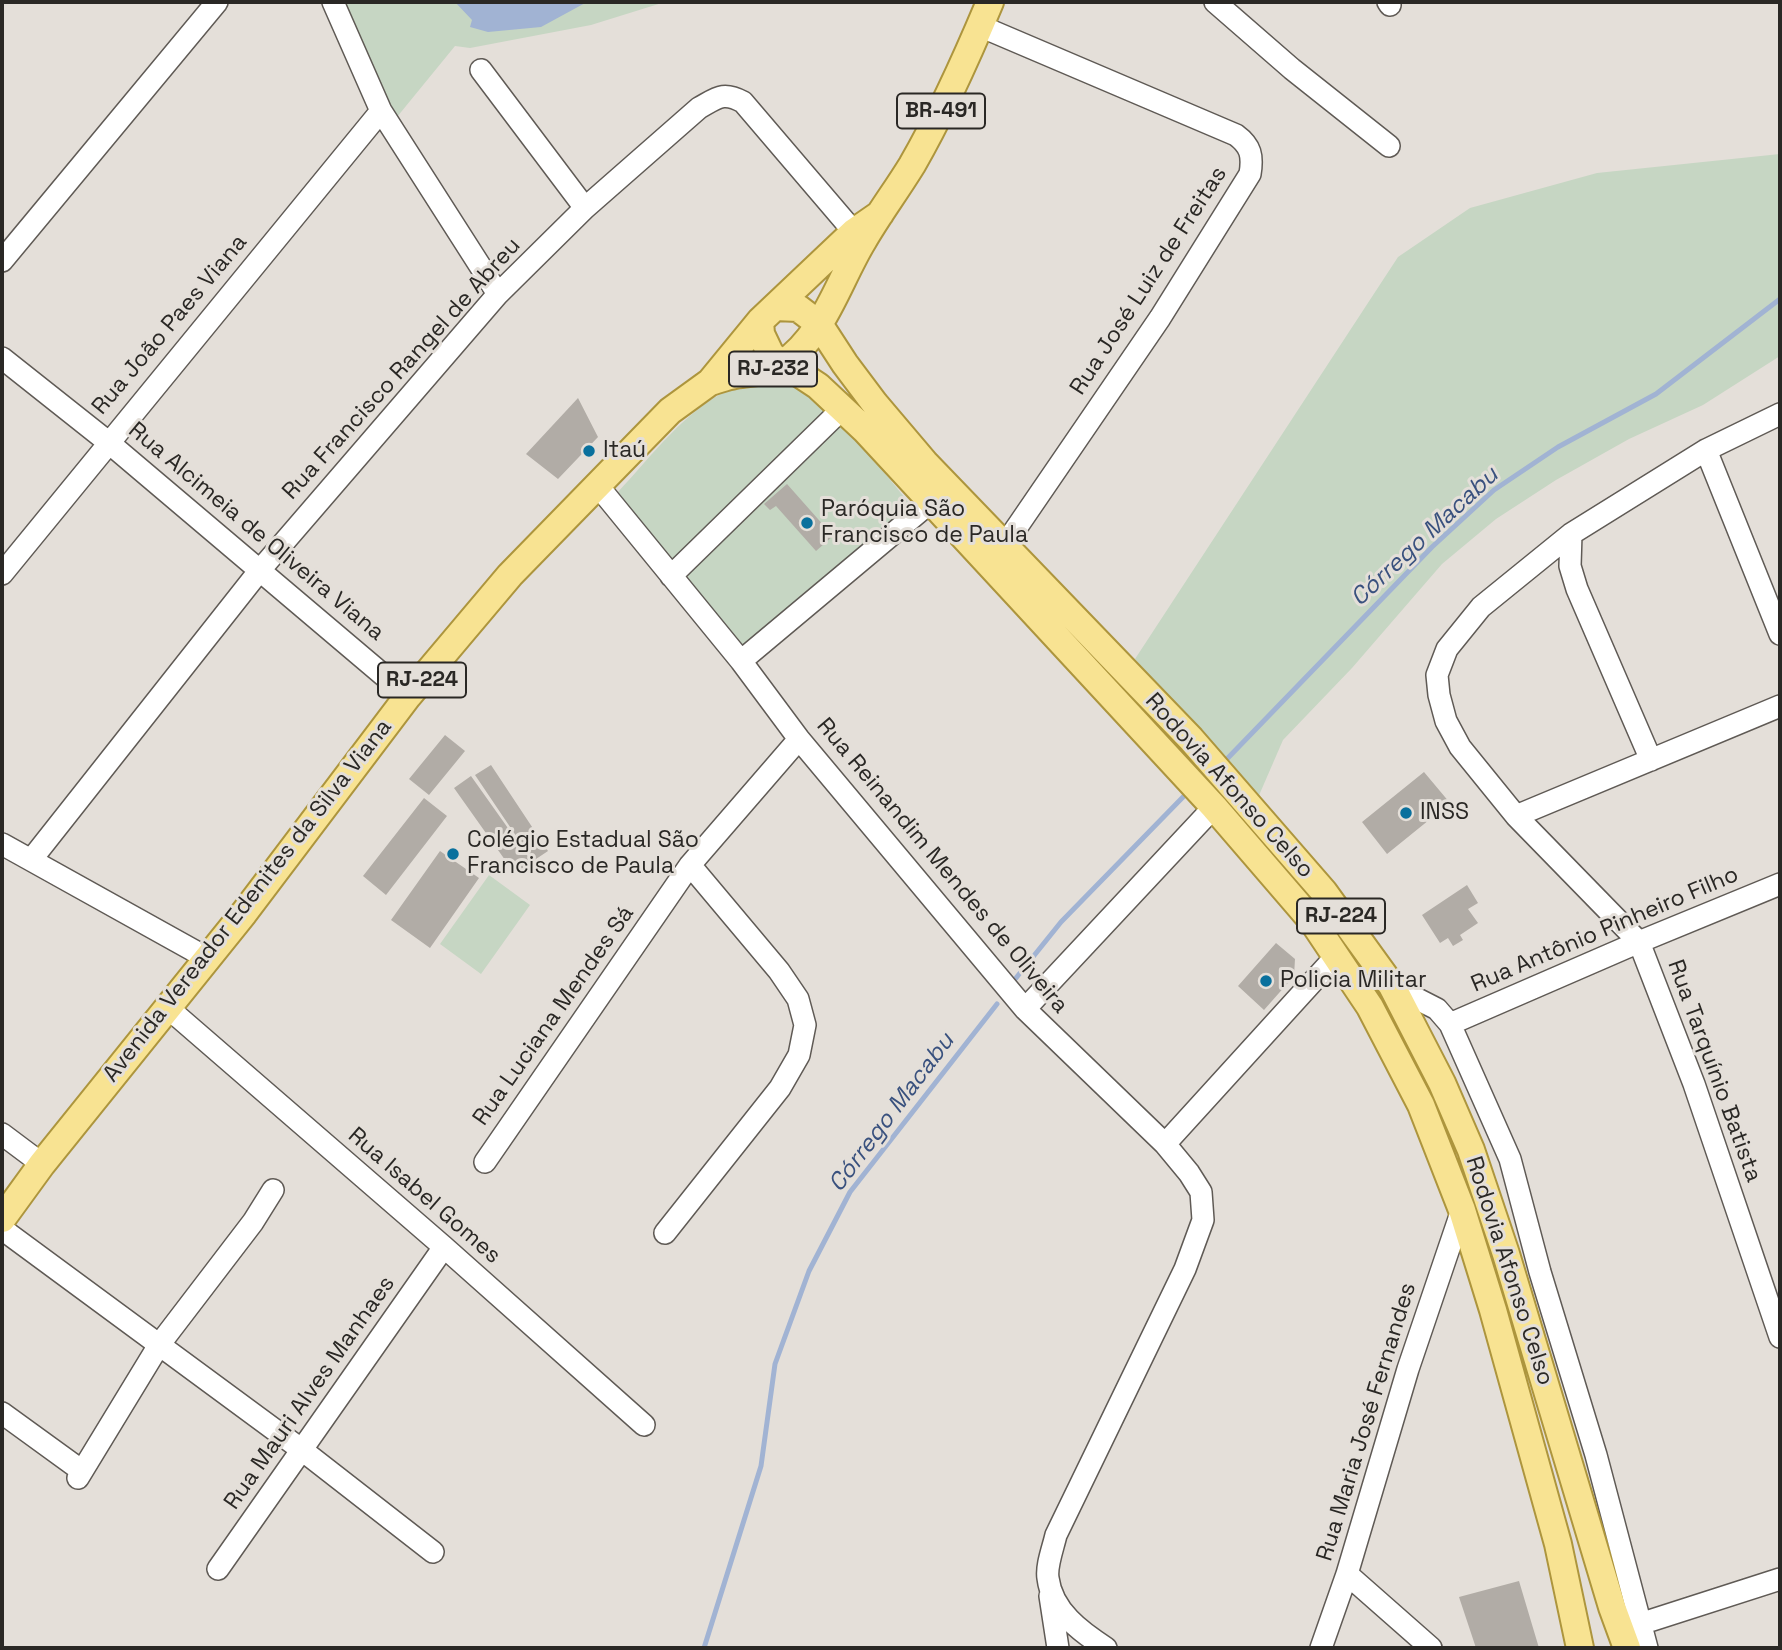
<!DOCTYPE html>
<meta charset="utf-8">
<style>
body{margin:0}
#map{position:relative;width:1782px;height:1650px;overflow:hidden;background:#e4dfd9;font-family:"Space Grotesk",sans-serif}
canvas{display:block}
.frame{position:absolute;inset:0;border:4px solid #2a2825;pointer-events:none}
</style>
<div id="map">
<canvas width="1782" height="1650"></canvas>
<div class="frame"></div>
</div>
<script>
const ctx = document.querySelector('canvas').getContext('2d');
ctx.lineJoin = 'round';
function paint(path, color) {
  ctx.fillStyle = color;
  ctx.fill(path, 'evenodd');
}
function trace(path, color, width, dash) {
  ctx.strokeStyle = color;
  ctx.lineWidth = width;
  ctx.lineCap = dash ? 'butt' : 'round';
  ctx.setLineDash(dash || []);
  ctx.stroke(path);
}
function label(font, color, halo, rows, align = 'center') {
  ctx.font = font + ' "Space Grotesk",sans-serif';
  ctx.lineWidth = 6;
  ctx.setLineDash([]);
  ctx.textBaseline = 'middle';
  ctx.strokeStyle = halo;
  ctx.fillStyle = color;
  for (const [text, x, y, turn = 0] of rows) {
    ctx.save();
    ctx.translate(x, y);
    ctx.rotate((+turn || 0) * Math.PI / 180);
    ctx.textAlign = isNaN(turn) ? turn : align;
    if (halo) ctx.strokeText(text, 0, 0);
    ctx.fillText(text, 0, 0);
    ctx.restore();
  }
}
paint(new Path2D(`
 M 339,2 L 665,2 L 591,25 L 470,48 L 455,46 L 397,117 L 388,109 Z
 M 1780,154 L 1780,356 L 1703,405 L 1629,439 L 1556,480 L 1496,519 L 1442,564 L 1352,668 L 1283,740 L 1257,800 L 1135,659 L 1398,257 L 1470,208 L 1597,173 Z
 M 776,379 L 799,385 L 829,404 L 913,508 L 743,650 L 618,492 C 649,459 687,408 729,390 C 744,383 760,382 776,379 Z
 M 489,875 L 530,905 L 481,974 L 440,944 Z`), '#c6d6c3');
paint(new Path2D(`
 M 455,2 L 587,2 L 541,27 L 488,32 L 470,27 L 472,20 Z`), '#a1b3d3');
trace(new Path2D(`
 M 1224,762 L 1432,547 L 1494,490 L 1558,447 L 1656,394 L 1780,299
 M 1012,983 L 1061,922 L 1184,796
 M 704,1648 L 761,1466 L 775,1364 L 809,1271 L 850,1192 L 997,1004`), '#a1b3d3', 5);
paint(new Path2D(`
 M 578,398 L 598,437 L 558,479 L 526,454 Z
 M 787,484 L 833,536 L 816,551 L 776,506 L 770,510 L 764,504 Z
 M 445,735 L 465,751 L 429,795 L 409,779 Z
 M 491,765 L 548,851 L 533,861 L 475,775 Z
 M 1424,772 L 1450,803 L 1387,854 L 1362,822 Z
 M 471,776 L 532,862 L 515,874 L 454,788 Z
 M 424,798 L 447,816 L 386,895 L 363,876 Z
 M 440,851 L 479,878 L 430,948 L 391,920 Z
 M 1467,885 L 1478,903 L 1468,909 L 1478,923 L 1460,935 L 1463,940 L 1453,946 L 1448,938 L 1440,943 L 1422,915 Z
 M 1276,943 L 1295,959 L 1294,976 L 1264,1010 L 1238,986 Z
 M 1519,1581 L 1539,1648 L 1476,1648 L 1459,1597 Z`), '#b1aca6');
const minor = new Path2D(`
 M 333,2 L 381,111 L 498,294
 M 1215,2 L 1292,69 L 1389,146
 M 1388,2 L 1390,5
 M 980,26 L 1236,135 C 1251,146 1253,156 1250,174 L 1160,318 L 1004,546
 M 481,70 L 585,208
 M 2,261 L 217,2
 M 2,358 L 108,442 L 408,696
 M 1780,414 L 1706,450 L 1571,534 L 1481,607 L 1447,649 L 1437,675 L 1439,695 L 1446,721 L 1460,747 L 1516,816 L 1639,942 L 1694,1084 L 1780,1337
 M 1706,450 L 1780,634
 M 598,486 L 741,661 L 799,739 L 1025,1009 L 1165,1144 L 1189,1173 L 1201,1192 L 1203,1220 L 1185,1269 L 1056,1535 C 1053,1548 1046,1566 1048,1578 C 1052,1611 1081,1632 1106,1648
 M 1571,534 L 1570,566 L 1577,589 L 1651,760
 M 2,574 L 381,111
 M 671,576 L 842,409
 M 741,661 L 932,501
 M 1516,816 L 1780,706
 M 2,844 L 207,958
 M 31,860 L 260,570 L 498,294 L 585,208 L 699,108 C 717,98 723,91 743,102 L 854,232
 M 1392,986 L 1437,1009 L 1450,1024 L 1510,1159 L 1540,1272 L 1596,1455 L 1647,1648
 M 168,1008 L 444,1247 L 644,1425
 M 1025,1009 L 1214,807
 M 1450,1024 L 1639,942 L 1780,884
 M 2,1134 L 42,1164
 M 1165,1144 L 1337,955
 M 485,1162 L 690,865 L 799,739
 M 2,1229 L 302,1450 L 433,1552
 M 665,1233 L 780,1088 L 799,1055 L 805,1025 L 798,999 L 779,971 L 690,865
 M 2,1413 L 82,1471
 M 78,1478 L 159,1345 L 253,1222 L 273,1190
 M 218,1569 L 444,1247
 M 1347,1574 L 1431,1648
 M 1050,1596 L 1058,1648
 M 1640,1624 L 1780,1579
 M 1321,1648 L 1347,1574 L 1408,1369 L 1462,1210`);
const major = new Path2D(`
 M 775,307 L 798,308 L 819,324 L 845,364 L 875,404 L 925,463 L 1191,739 L 1324,892 L 1392,986 L 1442,1083 L 1471,1150 L 1506,1254 L 1612,1607 L 1627,1648
 M 760,321 L 761,334 L 771,355 L 818,386 L 865,430 L 1214,807 L 1313,922 L 1370,1007 L 1421,1105 L 1462,1210 L 1493,1310 L 1558,1544 L 1580,1648
 M 710,382 C 718,380 727,376 735,375 C 751,372 768,373 782,364 C 824,336 838,282 863,241 C 878,215 896,191 912,165 C 942,113 967,57 990,2
 M 2,1219 L 42,1164 L 244,913 L 408,696 L 510,575 L 670,411 L 710,382 L 760,321 L 854,232 L 880,214`);
trace(minor, '#5f5a55', 24);
trace(major, '#ad953d', 30);
trace(minor, '#fff', 21);
trace(major, '#f8e392', 26);
for (const [x, y, r, color] of [
 [589,451,7,"#09709d"],
 [807,523,7,"#09709d"],
 [1406,813,7,"#09709d"],
 [453,854,7,"#09709d"],
 [1266,981,7,"#09709d"]
]) {
  const dot = new Path2D();
  dot.arc(x, y, r, 0, 2 * Math.PI);
  ctx.fillStyle = color;
  ctx.fill(dot);
  trace(dot, '#e4dfd9', 2.5);
}
for (const [x, y, w] of [
 [941,111,88],
 [773,369,88],
 [422,680,88],
 [1341,916,88]
]) {
  const box = new Path2D();
  box.roundRect(x - w / 2, y - 17.5, w, 35, 5);
  ctx.fillStyle = '#e4dfd9';
  ctx.fill(box);
  trace(box, '#2a2825', 2);
}
label('bold 21px', '#2a2825', null, [
 ["BR-491",941,111],
 ["RJ-232",773,369],
 ["RJ-224",422,680],
 ["RJ-224",1341,916]
]);
label('23px', '#2a2825', '#e4dfd9', [
 ["Rua José Luiz de Freitas",1149,281,-57],
 ["Rua João Paes Viana",170,325,-50],
 ["Rua Francisco Rangel de Abreu",402,369,-48],
 ["Rua Alcimeia de Oliveira Viana",256,532,40],
 ["Rodovia Afonso Celso",1229,786,48],
 ["Rua Reinandim Mendes de Oliveira",942,866,50],
 ["Avenida Vereador Edenites da Silva Viana",248,901,-52],
 ["Rua Antônio Pinheiro Filho",1605,930,-23],
 ["Rua Luciana Mendes Sá",554,1016,-55],
 ["Rua Tarquínio Batista",1714,1071,70],
 ["Rua Isabel Gomes",424,1196,41],
 ["Rodovia Afonso Celso",1509,1271,72],
 ["Rua Mauri Alves Manhaes",310,1393,-55],
 ["Rua Maria José Fernandes",1367,1422,-73]
]);
label('23px', '#2a2825', '#e4dfd9', [
 ["Itaú",603,451],
 ["Paróquia São",821,510],
 ["Francisco de Paula",821,536],
 ["INSS",1420,813],
 ["Colégio Estadual São",467,841],
 ["Francisco de Paula",467,867],
 ["Policia Militar",1280,981]
], 'left');
label('italic 24px', '#39517e', '#e4dfd9', [
 ["Córrego Macabu",1425,537,-43],
 ["Córrego Macabu",892,1113,-53]
]);
</script>
